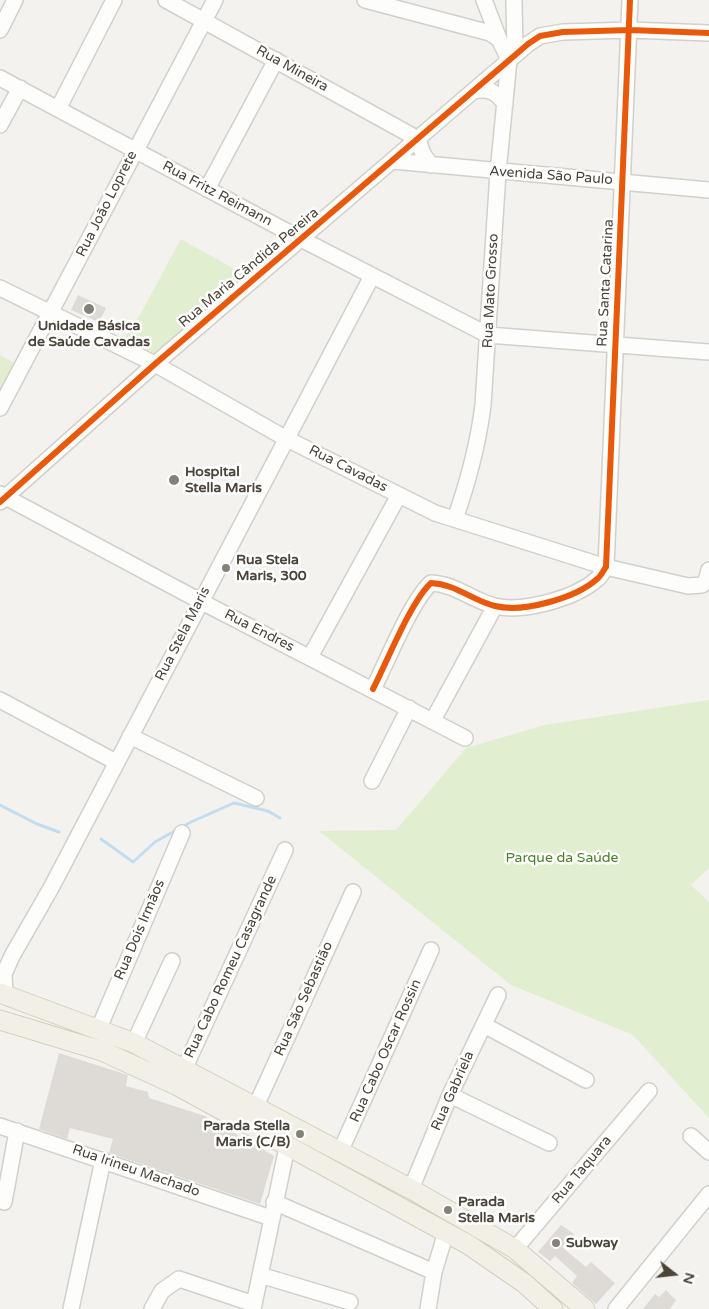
<!DOCTYPE html>
<meta charset="utf-8">
<style>
body{margin:0}
#map{position:relative;width:709px;height:1309px;overflow:hidden;background:#f4f2ee;font-family:"Varela Round",sans-serif}
canvas{display:block}
.north{position:absolute;left:649px;top:1249px;width:50px;height:50px;-webkit-text-stroke:4px #fff;paint-order:stroke;rotate:106deg;font-size:14px;font-weight:700;line-height:20px;text-align:center;color:#4b4439}
.north::after{content:'';display:block;margin:auto;width:18px;height:22px;background:#4b4439;clip-path:polygon(50% 0,100% 100%,50% 72%,0 100%)}
</style>
<div id="map">
<canvas width="709" height="1309"></canvas>
<div class="north">N</div>
</div>
<script>
const ctx = document.querySelector('canvas').getContext('2d');
ctx.lineJoin = 'round';
function paint(path, color) {
  ctx.fillStyle = color;
  ctx.fill(path, 'evenodd');
}
function trace(path, color, width, dash) {
  ctx.strokeStyle = color;
  ctx.lineWidth = width;
  ctx.lineCap = dash ? 'butt' : 'round';
  ctx.setLineDash(dash || []);
  ctx.stroke(path);
}
function label(font, color, halo, rows, align = 'center') {
  ctx.font = font + ' "Varela Round",sans-serif';
  ctx.lineWidth = 5;
  ctx.setLineDash([]);
  ctx.textBaseline = 'middle';
  ctx.strokeStyle = halo;
  ctx.fillStyle = color;
  for (const [text, x, y, turn = 0] of rows) {
    ctx.save();
    ctx.translate(x, y);
    ctx.rotate((+turn || 0) * Math.PI / 180);
    ctx.textAlign = isNaN(turn) ? turn : align;
    if (halo) ctx.strokeText(text, 0, 0);
    ctx.fillText(text, 0, 0);
    ctx.restore();
  }
}
paint(new Path2D(`
 M 181,239 L 245,275 L 155,354 L 124,338 L 141,313 Z
 M 0,355 L 18,365 L 3,394 L 0,392 Z
 M 709,700 L 709,868 L 691,885 L 709,902 L 709,1118 L 633,1035 L 511,985 L 319,831 L 396,830 L 466,748 L 545,725 Z`), '#e1eecf');
trace(new Path2D(`
 M 0,805 L 37,824 L 59,832
 M 101,839 L 133,862 L 155,842 L 191,822 L 234,803 L 268,811 L 280,818`), '#c0ddf1', 3);
paint(new Path2D(`
 M 78,295 L 106,308 L 99,322 L 71,310 Z
 M 59,1053 L 128,1075 L 126,1086 L 148,1092 L 149,1098 L 205,1116 L 274,1156 L 260,1204 L 109,1153 L 113,1139 L 70,1128 L 67,1139 L 39,1129 Z
 M 561,1225 L 574,1234 L 562,1247 L 586,1267 L 591,1262 L 615,1283 L 596,1304 L 572,1283 L 577,1276 L 555,1256 L 550,1261 L 538,1252 Z
 M 666,1290 L 676,1300 L 670,1309 L 643,1309 L 655,1294 L 659,1297 Z`), '#dedbd6');
const minor = new Path2D(`
 M 166,0 L 418,139 L 423,154 L 431,165
 M 365,0 L 490,33 L 499,39 L 509,60 L 498,172 L 483,405 C 478,445 468,482 455,519
 M 484,0 L 499,39
 M 514,0 L 515,54
 M 0,30 L 15,0
 M 0,78 L 301,239 L 488,335 L 709,352
 M 473,91 C 488,88 496,91 505,104
 M 58,109 L 114,0
 M 0,125 L 20,88
 M 393,161 L 709,190
 M 207,189 L 276,60
 M 0,288 L 155,364 L 285,438 L 435,513 L 606,567 L 688,586 L 702,585 L 706,581 L 709,570
 M 0,408 L 215,0
 M 0,494 L 200,601 L 465,738
 M 0,502 L 155,364 L 528,44 L 540,36 L 563,32 L 630,30 L 709,33
 M 310,657 L 399,495
 M 373,689 C 387,662 411,601 431,583 C 456,584 473,601 495,606 C 523,613 576,598 597,579 C 601,576 603,571 606,567 L 630,0
 M 0,700 L 116,762
 M 433,720 L 495,606
 M 130,736 L 256,798
 M 372,781 L 409,708
 M 5,995 L 4,974 L 12,956 L 51,888 L 372,276
 M 484,1025 L 586,1080
 M 99,1028 L 182,833
 M 134,1043 L 172,961
 M 180,1078 L 285,850
 M 450,1095 L 549,1143
 M 256,1106 L 353,892
 M 0,1126 L 271,1218
 M 691,1136 L 709,1152
 M 340,1152 L 431,950
 M 411,1189 L 450,1095 L 498,995
 M 4,1202 L 17,1131
 M 274,1202 L 434,1272
 M 515,1249 L 649,1091
 M 260,1275 L 350,1302
 M 71,1309 L 103,1160
 M 152,1309 L 162,1291 L 179,1279 L 254,1304
 M 253,1309 L 287,1147
 M 428,1309 L 434,1272 L 446,1232
 M 616,1309 L 709,1194`);
const major = new Path2D(`
 M 0,993 L 134,1043 L 411,1189 L 515,1249 L 585,1309
 M 0,1020 L 102,1051 L 176,1085 L 469,1245 L 524,1283 L 553,1309`);
trace(minor, '#d2d0cb', 18);
trace(major, '#d6cebb', 21);
trace(minor, '#fdfdfc', 15);
trace(major, '#f2efe6', 19);
trace(new Path2D(`
 M 0,502 L 155,364 L 528,44 L 540,36 L 563,32 L 630,30 L 709,33
 M 373,689 C 387,662 411,601 431,583 C 456,584 473,601 495,606 C 523,613 576,598 597,579 C 601,576 603,571 606,567 L 630,0`), '#e8590c', 6);
for (const [x, y, r, color] of [
 [89,309,6,"#868178"],
 [174,480,6,"#868178"],
 [226,568,5,"#868178"],
 [300,1134,5,"#868178"],
 [448,1210,5,"#868178"],
 [556,1243,5,"#868178"]
]) {
  const dot = new Path2D();
  dot.arc(x, y, r, 0, 2 * Math.PI);
  ctx.fillStyle = color;
  ctx.fill(dot);
  trace(dot, '#fff', 2);
}
label('14px', '#4b4439', '#fff', [
 ["Rua Mineira",292,69,29],
 ["Avenida São Paulo",551,176,4],
 ["Rua Fritz Reimann",217,194,28],
 ["Rua João Loprete",107,204,-63],
 ["Rua Maria Cândida Pereira",249,268,-40],
 ["Rua Santa Catarina",606,283,-87],
 ["Rua Mato Grosso",491,291,-87],
 ["Rua Cavadas",348,469,27],
 ["Rua Endres",259,631,27],
 ["Rua Stela Maris",183,634,-63],
 ["Rua Dois Irmãos",140,930,-67],
 ["Rua Cabo Romeu Casagrande",231,967,-65],
 ["Rua São Sebastião",304,999,-66],
 ["Rua Cabo Oscar Rossin",386,1051,-66],
 ["Rua Gabriela",453,1091,-66],
 ["Rua Taquara",582,1170,-50],
 ["Rua Irineu Machado",136,1171,19]
]);
label('bold 14px', '#4b4439', '#fff', [
 ["Unidade Básica",89,326,"center"],
 ["de Saúde Cavadas",89,342,"center"],
 ["Hospital",185,472],
 ["Stella Maris",185,488],
 ["Rua Stela",236,560],
 ["Maris, 300",236,576],
 ["Parada Stella",290,1126,"right"],
 ["Maris (C/B)",290,1142,"right"],
 ["Parada",458,1202],
 ["Stella Maris",458,1218],
 ["Subway",566,1243]
], 'left');
label('14px', '#4a7f2a', '#fff', [
 ["Parque da Saúde",562,858]
]);
</script>
